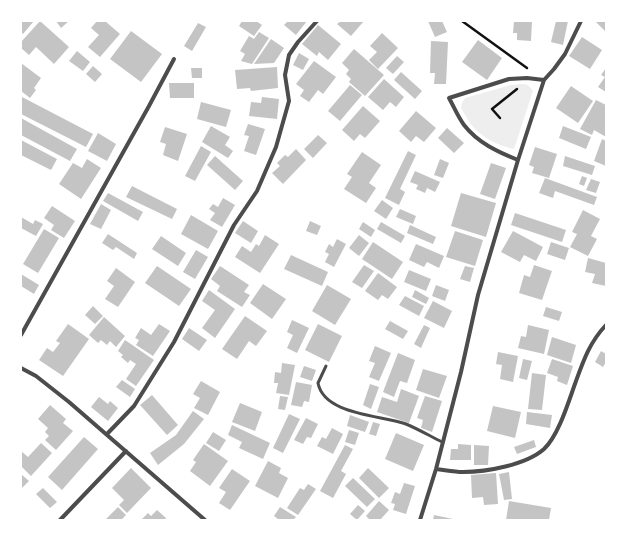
<!DOCTYPE html>
<style>
body{margin:0}
#map{position:relative;width:627px;height:541px;overflow:hidden;background:#fff;font-family:"Work Sans",sans-serif}
canvas{display:block}
.frame{position:absolute;inset:0;border:22px solid #fff;pointer-events:none}
</style>
<div id="map">
<canvas width="627" height="541"></canvas>
<div class="frame"></div>
</div>
<script>
const ctx = document.querySelector('canvas').getContext('2d');
ctx.lineJoin = 'round';
function paint(path, color) {
  ctx.fillStyle = color;
  ctx.fill(path, 'evenodd');
}
function trace(path, color, width, dash) {
  ctx.strokeStyle = color;
  ctx.lineWidth = width;
  ctx.lineCap = dash ? 'butt' : 'round';
  ctx.setLineDash(dash || []);
  ctx.stroke(path);
}
paint(new Path2D(`
 M 523,84 L 528,85 L 533,91 L 514,149 C 500,146 485,139 475,129 C 469,123 465,114 461,108 L 462,103 L 465,98 L 511,85 Z`), '#eee');
paint(new Path2D(`
 M 21,21 L 34,21 L 23,34 L 21,32 Z
 M 40,21 L 69,47 L 54,64 L 36,47 L 29,55 L 21,48 L 21,42 Z
 M 56,21 L 69,21 L 61,28 Z
 M 97,21 L 105,21 L 120,34 L 100,57 L 88,47 L 99,35 L 91,28 Z
 M 242,21 L 256,21 L 262,25 L 254,36 L 239,26 Z
 M 288,21 L 307,21 L 296,35 L 284,25 Z
 M 341,21 L 364,21 L 351,36 L 337,24 Z
 M 428,21 L 442,21 L 447,32 L 435,37 Z
 M 514,21 L 532,21 L 531,41 L 517,40 L 517,33 L 513,33 Z
 M 556,21 L 568,21 L 563,45 L 551,42 Z
 M 595,21 L 606,21 L 606,32 Z
 M 198,23 L 206,27 L 192,51 L 184,46 Z
 M 318,25 L 341,44 L 328,60 L 319,52 L 317,56 L 302,44 Z
 M 131,31 L 162,54 L 141,82 L 110,59 Z
 M 259,32 L 269,38 L 252,64 L 241,61 L 245,54 L 240,51 L 249,36 L 254,39 Z
 M 382,33 L 398,48 L 378,69 L 369,60 L 377,52 L 370,46 Z
 M 582,37 L 602,50 L 590,69 L 569,56 Z
 M 271,39 L 284,48 L 274,63 L 254,64 Z
 M 478,40 L 502,58 L 487,80 L 462,62 Z
 M 431,41 L 448,42 L 446,84 L 434,84 L 435,73 L 430,73 Z
 M 354,49 L 384,75 L 365,96 L 349,82 L 351,79 L 346,74 L 349,70 L 342,63 Z
 M 77,51 L 90,62 L 83,71 L 69,61 Z
 M 299,53 L 309,59 L 303,70 L 293,65 Z
 M 397,56 L 404,62 L 393,74 L 386,68 Z
 M 314,61 L 336,77 L 323,94 L 318,90 L 309,102 L 300,96 L 304,90 L 296,84 Z
 M 21,63 L 41,78 L 34,88 L 36,90 L 30,98 L 21,91 Z
 M 93,66 L 102,74 L 95,82 L 86,74 Z
 M 277,67 L 278,88 L 251,91 L 250,88 L 237,89 L 235,70 Z
 M 191,68 L 202,68 L 202,78 L 192,78 Z
 M 606,68 L 606,92 L 598,87 L 605,77 L 601,75 Z
 M 401,72 L 422,91 L 415,99 L 394,80 Z
 M 384,79 L 404,97 L 396,107 L 390,102 L 383,110 L 368,97 Z
 M 169,83 L 194,83 L 194,98 L 170,98 Z
 M 350,85 L 362,95 L 340,121 L 328,111 Z
 M 571,86 L 593,101 L 578,123 L 556,108 Z
 M 22,97 L 93,134 L 86,147 L 21,114 Z
 M 262,97 L 279,99 L 277,119 L 249,116 L 251,102 L 261,103 Z
 M 596,100 L 606,105 L 606,137 L 594,130 L 592,135 L 580,129 Z
 M 201,102 L 231,110 L 226,127 L 197,119 Z
 M 363,106 L 380,121 L 365,138 L 360,134 L 354,141 L 342,130 Z
 M 416,111 L 436,128 L 424,142 L 416,136 L 411,142 L 399,131 Z
 M 21,118 L 77,149 L 70,161 L 21,135 Z
 M 248,124 L 265,129 L 256,155 L 244,151 L 249,136 L 244,135 Z
 M 211,126 L 230,137 L 225,145 L 233,151 L 228,158 L 202,142 Z
 M 563,126 L 591,137 L 586,149 L 559,138 Z
 M 165,127 L 187,134 L 178,161 L 163,155 L 166,144 L 160,142 Z
 M 447,128 L 464,143 L 454,153 L 438,138 Z
 M 98,133 L 116,144 L 107,161 L 88,151 Z
 M 318,135 L 327,143 L 313,158 L 304,149 Z
 M 602,139 L 606,141 L 606,166 L 594,161 Z
 M 21,140 L 57,159 L 51,170 L 21,155 Z
 M 201,146 L 211,152 L 195,181 L 185,176 Z
 M 535,147 L 557,154 L 549,178 L 532,173 L 534,167 L 529,165 Z
 M 296,149 L 306,160 L 283,184 L 272,173 L 280,166 L 277,163 L 285,155 L 288,157 Z
 M 408,151 L 416,155 L 400,189 L 405,192 L 399,205 L 385,198 Z
 M 362,152 L 381,165 L 369,183 L 376,188 L 366,203 L 344,189 L 352,177 L 347,174 Z
 M 215,156 L 243,181 L 235,190 L 207,165 Z
 M 565,156 L 595,166 L 592,175 L 563,166 Z
 M 87,159 L 101,168 L 81,199 L 59,184 L 73,163 L 82,168 Z
 M 440,159 L 449,163 L 443,178 L 434,175 Z
 M 491,163 L 506,168 L 495,199 L 480,194 Z
 M 415,171 L 440,182 L 435,192 L 427,188 L 425,193 L 416,189 L 418,185 L 410,182 Z
 M 582,176 L 587,178 L 584,186 L 579,184 Z
 M 545,178 L 597,197 L 594,205 L 555,191 L 553,198 L 539,193 Z
 M 591,179 L 600,182 L 596,193 L 586,190 Z
 M 132,186 L 177,209 L 172,219 L 126,197 Z
 M 108,193 L 143,212 L 138,221 L 103,201 Z
 M 461,193 L 496,203 L 486,237 L 451,226 Z
 M 223,198 L 235,205 L 222,227 L 210,220 L 215,213 L 209,209 L 213,204 L 218,207 Z
 M 382,200 L 393,208 L 386,219 L 374,211 Z
 M 101,204 L 111,210 L 101,229 L 90,224 Z
 M 52,206 L 75,221 L 64,238 L 51,230 L 54,225 L 44,218 Z
 M 400,209 L 416,216 L 413,224 L 396,217 Z
 M 583,210 L 600,219 L 591,236 L 597,239 L 588,256 L 570,247 L 577,234 L 572,232 Z
 M 515,213 L 566,230 L 562,242 L 511,225 Z
 M 191,215 L 218,231 L 208,249 L 181,234 Z
 M 21,217 L 33,224 L 35,220 L 43,224 L 36,236 L 21,228 Z
 M 243,221 L 258,231 L 251,243 L 235,233 Z
 M 310,221 L 321,226 L 317,235 L 306,231 Z
 M 363,222 L 375,230 L 371,237 L 359,229 Z
 M 381,222 L 405,236 L 401,243 L 377,229 Z
 M 410,225 L 436,237 L 433,244 L 407,233 Z
 M 44,229 L 59,238 L 38,273 L 23,264 Z
 M 455,231 L 483,240 L 475,266 L 446,257 Z
 M 513,231 L 543,247 L 536,261 L 524,255 L 520,262 L 501,252 Z
 M 108,234 L 137,253 L 134,259 L 116,247 L 113,250 L 102,243 Z
 M 265,235 L 279,244 L 260,273 L 235,257 L 242,246 L 251,252 L 256,244 L 259,246 Z
 M 359,235 L 369,243 L 359,256 L 349,248 Z
 M 161,236 L 186,253 L 178,266 L 152,249 Z
 M 337,239 L 346,244 L 334,267 L 325,262 L 329,254 L 325,252 L 329,244 L 333,247 Z
 M 373,242 L 403,262 L 392,279 L 362,259 Z
 M 551,242 L 569,248 L 565,260 L 547,254 Z
 M 416,244 L 444,256 L 439,268 L 427,262 L 424,267 L 409,260 Z
 M 196,250 L 208,257 L 195,279 L 183,272 Z
 M 291,255 L 328,272 L 322,286 L 284,269 Z
 M 588,258 L 606,263 L 606,286 L 592,283 L 595,274 L 585,272 Z
 M 364,265 L 374,271 L 362,288 L 352,282 Z
 M 534,265 L 552,271 L 542,300 L 519,293 L 524,275 L 530,277 Z
 M 157,266 L 191,289 L 179,306 L 145,283 Z
 M 220,266 L 249,285 L 244,292 L 250,295 L 242,307 L 217,291 L 220,286 L 211,279 Z
 M 465,266 L 474,268 L 470,282 L 460,279 Z
 M 116,268 L 135,282 L 118,307 L 105,299 L 114,286 L 107,281 Z
 M 409,270 L 431,279 L 426,291 L 404,282 Z
 M 378,273 L 397,287 L 388,299 L 382,295 L 378,300 L 365,291 Z
 M 21,274 L 39,285 L 34,294 L 21,286 Z
 M 263,284 L 286,299 L 272,319 L 250,303 Z
 M 327,285 L 351,299 L 335,325 L 312,311 Z
 M 436,285 L 449,290 L 445,301 L 432,296 Z
 M 209,290 L 235,309 L 215,338 L 202,328 L 215,310 L 202,301 Z
 M 415,290 L 429,298 L 426,304 L 412,297 Z
 M 405,296 L 424,306 L 419,316 L 399,305 Z
 M 433,301 L 452,311 L 444,328 L 424,318 Z
 M 93,306 L 103,316 L 95,324 L 85,315 Z
 M 546,307 L 562,312 L 559,321 L 543,316 Z
 M 245,316 L 267,331 L 256,346 L 249,341 L 237,359 L 222,349 Z
 M 104,317 L 125,336 L 116,347 L 110,341 L 107,345 L 101,340 L 98,343 L 89,335 Z
 M 292,320 L 309,328 L 297,353 L 287,348 L 293,335 L 287,332 Z
 M 390,321 L 408,331 L 403,339 L 385,329 Z
 M 68,324 L 89,339 L 63,376 L 39,360 L 47,348 L 53,352 L 60,343 L 56,341 Z
 M 159,324 L 170,331 L 153,356 L 136,345 L 139,340 L 135,338 L 141,328 L 151,335 Z
 M 318,324 L 342,336 L 329,362 L 305,350 Z
 M 424,325 L 430,328 L 421,348 L 414,344 Z
 M 528,325 L 549,330 L 544,354 L 518,348 L 521,336 L 526,337 Z
 M 189,328 L 207,340 L 199,351 L 182,339 Z
 M 552,337 L 576,345 L 571,363 L 547,355 Z
 M 125,340 L 154,360 L 136,386 L 126,379 L 136,364 L 130,360 L 128,363 L 121,357 L 123,355 L 118,351 Z
 M 375,346 L 391,353 L 379,381 L 369,377 L 375,363 L 369,361 Z
 M 601,351 L 606,354 L 606,362 L 603,367 L 595,362 Z
 M 498,352 L 518,356 L 513,382 L 500,379 L 502,365 L 496,364 Z
 M 398,353 L 415,360 L 407,383 L 400,381 L 394,397 L 383,392 Z
 M 523,359 L 532,361 L 527,380 L 519,378 Z
 M 552,359 L 573,366 L 567,385 L 557,381 L 558,377 L 547,373 Z
 M 282,363 L 295,365 L 289,395 L 276,393 L 278,383 L 274,383 L 275,372 L 281,373 Z
 M 304,366 L 316,370 L 312,381 L 300,377 Z
 M 423,369 L 447,376 L 439,398 L 416,390 Z
 M 532,373 L 546,375 L 542,410 L 528,409 Z
 M 122,380 L 135,389 L 130,397 L 116,387 Z
 M 201,381 L 220,392 L 208,415 L 194,408 L 200,398 L 193,394 Z
 M 296,382 L 312,385 L 309,402 L 304,401 L 302,407 L 291,405 Z
 M 370,384 L 379,387 L 371,409 L 363,405 Z
 M 401,389 L 419,396 L 409,423 L 377,412 L 382,397 L 397,402 Z
 M 152,395 L 178,425 L 167,435 L 140,405 Z
 M 280,396 L 288,397 L 285,410 L 278,409 Z
 M 425,396 L 442,401 L 432,432 L 421,428 L 423,420 L 417,418 Z
 M 99,397 L 108,404 L 110,401 L 118,408 L 108,421 L 91,407 Z
 M 240,403 L 262,412 L 255,431 L 232,422 Z
 M 50,405 L 66,419 L 63,423 L 73,431 L 56,450 L 45,440 L 49,436 L 45,432 L 48,428 L 38,419 Z
 M 493,406 L 521,412 L 515,438 L 487,431 Z
 M 193,411 L 204,419 L 184,444 L 158,465 L 150,453 L 176,435 Z
 M 527,412 L 552,415 L 550,428 L 526,424 Z
 M 289,414 L 300,419 L 283,453 L 273,448 Z
 M 350,415 L 369,422 L 365,432 L 347,426 Z
 M 306,418 L 318,424 L 311,438 L 307,437 L 303,444 L 294,440 Z
 M 373,422 L 380,424 L 376,436 L 369,434 Z
 M 232,425 L 270,443 L 263,459 L 239,448 L 242,442 L 228,435 Z
 M 332,428 L 343,434 L 333,454 L 317,446 L 322,437 L 326,439 Z
 M 349,430 L 359,433 L 355,445 L 345,442 Z
 M 213,432 L 226,440 L 219,451 L 206,443 Z
 M 396,433 L 424,445 L 413,471 L 385,459 Z
 M 84,437 L 98,449 L 62,490 L 48,477 Z
 M 534,440 L 536,447 L 517,454 L 514,447 Z
 M 41,443 L 52,453 L 31,476 L 21,466 L 21,451 L 28,457 Z
 M 204,444 L 228,461 L 210,486 L 190,471 L 196,462 L 193,460 Z
 M 458,444 L 471,445 L 471,460 L 450,460 L 451,449 L 458,449 Z
 M 345,445 L 353,449 L 341,471 L 346,474 L 333,498 L 320,491 Z
 M 474,445 L 489,446 L 488,465 L 474,465 Z
 M 268,461 L 281,468 L 279,473 L 288,478 L 278,498 L 255,486 Z
 M 131,468 L 151,488 L 127,513 L 119,505 L 124,500 L 112,488 Z
 M 368,468 L 389,488 L 379,498 L 359,478 Z
 M 232,469 L 250,481 L 230,510 L 219,503 L 226,492 L 219,488 Z
 M 509,472 L 512,499 L 504,500 L 499,474 Z
 M 496,473 L 498,504 L 484,505 L 483,497 L 472,498 L 471,475 Z
 M 21,474 L 29,481 L 21,489 Z
 M 353,478 L 375,499 L 367,507 L 345,486 Z
 M 404,483 L 415,486 L 406,514 L 393,510 L 395,504 L 391,503 L 395,492 L 400,494 Z
 M 308,484 L 316,489 L 298,515 L 287,508 L 300,488 L 304,490 Z
 M 43,488 L 57,502 L 50,508 L 36,494 Z
 M 379,501 L 389,510 L 380,520 L 370,520 L 366,516 Z
 M 509,501 L 551,508 L 549,520 L 506,520 Z
 M 358,505 L 365,511 L 357,520 L 350,514 Z
 M 118,507 L 126,515 L 121,520 L 105,520 Z
 M 280,507 L 296,517 L 293,520 L 277,520 L 278,519 L 274,516 Z
 M 157,510 L 166,518 L 165,520 L 141,520 L 148,513 L 151,516 Z
 M 434,515 L 453,519 L 453,520 L 433,520 Z`), '#c4c4c4');
trace(new Path2D(`
 M 462,21 L 527,68
 M 500,118 L 492,109 L 517,89`), '#111', 2.5);
trace(new Path2D(`
 M 326,366 L 318,383 C 324,415 381,415 406,424 C 418,429 430,436 442,442`), '#4c4c4c', 3);
trace(new Path2D(`
 M 518,160 C 498,152 478,143 464,125 C 458,117 454,107 449,98 L 509,79 L 527,78 L 544,80
 M 21,335 L 149,106 L 174,59
 M 21,368 L 36,376 L 69,402 L 205,520
 M 107,434 L 134,406 L 174,342 L 234,225 L 257,191 L 276,147 L 289,101 L 285,75 L 289,55 L 298,42 L 317,21
 M 436,469 C 445,470 454,472 463,472 C 486,472 526,465 544,449 C 559,435 569,400 576,381 C 584,359 590,342 606,325
 M 60,520 L 126,451
 M 420,520 L 436,469 L 461,372 L 478,295 L 518,160 L 544,80 L 554,69 L 565,54 L 581,21`), '#4c4c4c', 4);
</script>
